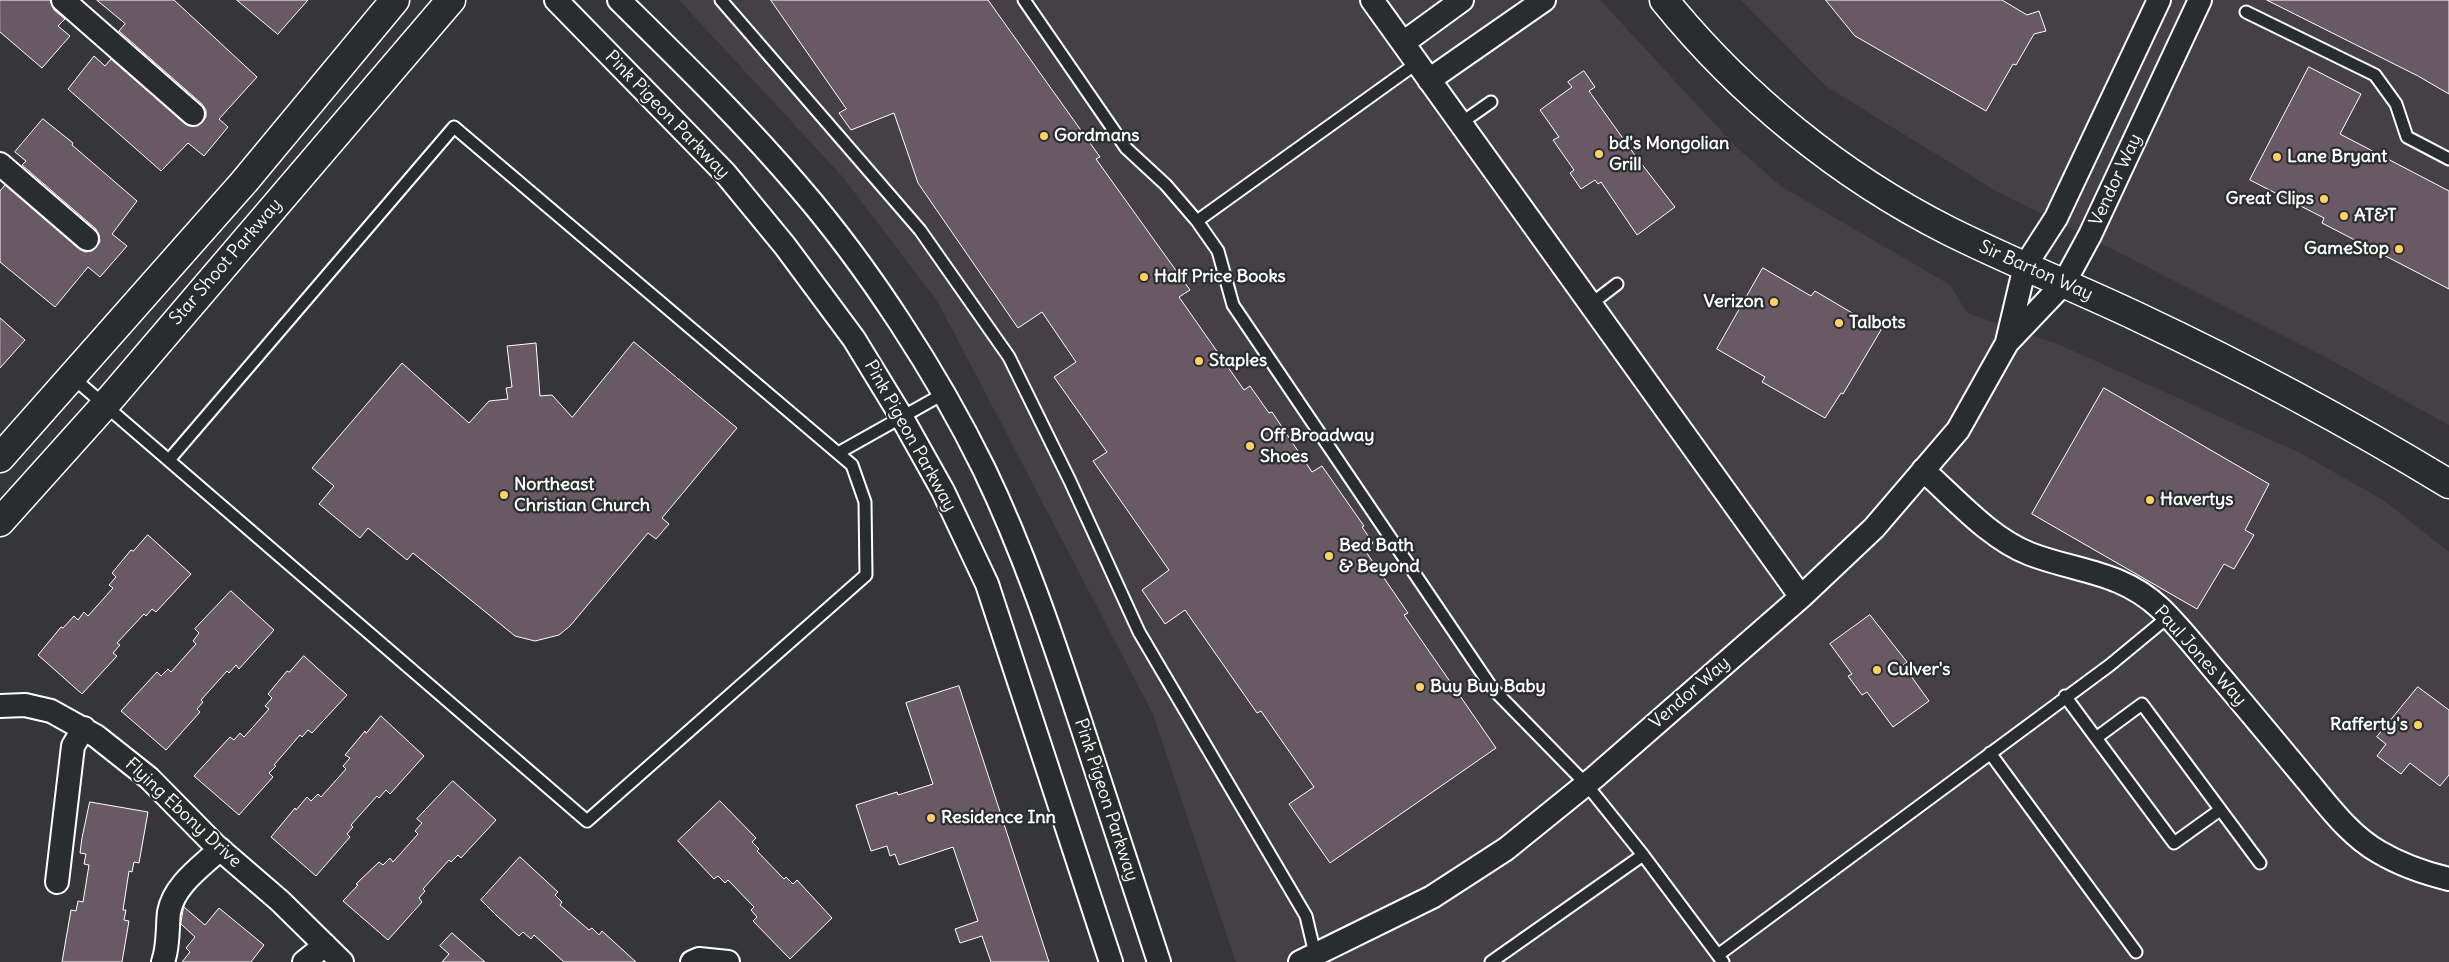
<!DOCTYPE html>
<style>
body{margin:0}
canvas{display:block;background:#363639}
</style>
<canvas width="2449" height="962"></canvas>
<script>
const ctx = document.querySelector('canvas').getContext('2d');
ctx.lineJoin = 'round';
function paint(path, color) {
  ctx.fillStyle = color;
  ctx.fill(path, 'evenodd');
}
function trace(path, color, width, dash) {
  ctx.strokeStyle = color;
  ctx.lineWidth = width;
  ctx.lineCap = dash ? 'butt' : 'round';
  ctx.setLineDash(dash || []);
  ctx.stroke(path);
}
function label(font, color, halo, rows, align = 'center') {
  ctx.font = font + ' Delius,sans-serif';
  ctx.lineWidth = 4.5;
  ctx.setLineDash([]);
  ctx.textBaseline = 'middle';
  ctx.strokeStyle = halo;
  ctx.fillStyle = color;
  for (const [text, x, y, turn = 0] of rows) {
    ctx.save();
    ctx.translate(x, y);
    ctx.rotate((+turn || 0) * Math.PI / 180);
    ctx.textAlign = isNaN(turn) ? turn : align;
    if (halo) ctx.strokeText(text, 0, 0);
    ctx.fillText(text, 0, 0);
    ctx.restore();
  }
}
paint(new Path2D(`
 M 679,0 L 1600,0 L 1736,147 L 1782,187 L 1950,285 L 1967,313 L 2060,345 L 2300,453 L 2383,500 L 2449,552 L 2449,962 L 1236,962 L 1153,714 L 938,302 L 842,176 Z
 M 1741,0 L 2449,0 L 2449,425 L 2331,360 L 1993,189 L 1827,87 Z`), '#454046');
const building = new Path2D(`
 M 0,0 L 50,0 L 54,10 L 65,19 L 58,26 L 70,36 L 42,68 L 0,32 Z
 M 97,0 L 174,0 L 257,77 L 219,119 L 228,127 L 204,156 L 188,143 L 161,171 L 68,89 L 94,56 L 105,66 L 111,59 L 185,124 L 198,126 L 206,117 L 206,110 L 202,104 L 119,31 L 125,24 Z
 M 237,0 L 308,0 L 278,34 Z
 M 771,0 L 988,0 L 1100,157 L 1096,159 L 1190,290 L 1179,297 L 1244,390 L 1250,386 L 1269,413 L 1272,412 L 1312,472 L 1322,466 L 1364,526 L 1362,527 L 1373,543 L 1364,549 L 1408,613 L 1404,615 L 1496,748 L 1330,863 L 1289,804 L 1314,787 L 1261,711 L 1257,713 L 1185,610 L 1165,624 L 1142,590 L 1169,570 L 1093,461 L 1107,452 L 1054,377 L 1076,362 L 1042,312 L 1018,328 L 918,183 L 894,113 L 851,130 L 839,113 L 846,109 Z
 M 1826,0 L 2002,0 L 2027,15 L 2039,11 L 2046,31 L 2034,34 L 2016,65 L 2013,64 L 1986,111 L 1855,36 Z
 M 2267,0 L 2449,0 L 2449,94 L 2418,76 Z
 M 2309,67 L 2361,94 L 2340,134 L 2449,191 L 2449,289 L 2322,223 L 2324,218 L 2250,180 Z
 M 1584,71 L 1595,87 L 1589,91 L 1637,158 L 1675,207 L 1637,235 L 1601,182 L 1598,184 L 1595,180 L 1581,189 L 1570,173 L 1574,170 L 1553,140 L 1559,137 L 1540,110 L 1572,87 L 1568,82 Z
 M 43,119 L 73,143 L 72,145 L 137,201 L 112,234 L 127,246 L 100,277 L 88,267 L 55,307 L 0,262 L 0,191 L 5,185 L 79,249 L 85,252 L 92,251 L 100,242 L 99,235 L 96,229 L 22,165 L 26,161 L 15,152 Z
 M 1763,268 L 1811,296 L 1815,291 L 1881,330 L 1843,394 L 1841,393 L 1825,418 L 1762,382 L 1765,377 L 1717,349 Z
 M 0,318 L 25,340 L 0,368 Z
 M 634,342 L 737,428 L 662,518 L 669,524 L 656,539 L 648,533 L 570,626 L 559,635 L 535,641 L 515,636 L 413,553 L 407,560 L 368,528 L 360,538 L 319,504 L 334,486 L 312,468 L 402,363 L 469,423 L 489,401 L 508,399 L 506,388 L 512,387 L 507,346 L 536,343 L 540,396 L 552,395 L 572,417 Z
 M 2104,388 L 2269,484 L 2245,530 L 2254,535 L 2234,569 L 2224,564 L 2197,609 L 2032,514 Z
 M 148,535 L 191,574 L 156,612 L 152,609 L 146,616 L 144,614 L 117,643 L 120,645 L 113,653 L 117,656 L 82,694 L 38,655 L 61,627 L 63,628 L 74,616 L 78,620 L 84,612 L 88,616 L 113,588 L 109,585 L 116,577 L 112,573 L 131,550 L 133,551 Z
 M 231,591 L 274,630 L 239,669 L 236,665 L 229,673 L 227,671 L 201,700 L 203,702 L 197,709 L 200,712 L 166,750 L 121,711 L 157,672 L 161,676 L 168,669 L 171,672 L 196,644 L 193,641 L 199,633 L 195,629 Z
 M 1870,615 L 1907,662 L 1903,665 L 1929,701 L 1893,727 L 1867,692 L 1862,695 L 1848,676 L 1852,674 L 1830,644 Z
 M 304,656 L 347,695 L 312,733 L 308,730 L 302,737 L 300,735 L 274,765 L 276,766 L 269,773 L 273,777 L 239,815 L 194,776 L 230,737 L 234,740 L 240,733 L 244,737 L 269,709 L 265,706 L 272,698 L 268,694 L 287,671 L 289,672 Z
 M 959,686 L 1049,962 L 991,962 L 982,936 L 960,943 L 955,929 L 978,921 L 953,847 L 899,865 L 895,854 L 890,856 L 887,846 L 871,851 L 856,805 L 897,792 L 898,795 L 933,784 L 906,703 Z
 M 2418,687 L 2449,710 L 2449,775 L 2440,786 L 2410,763 L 2401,774 L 2377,756 L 2386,744 L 2377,737 Z
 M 381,716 L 424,756 L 390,794 L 386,790 L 379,798 L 377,796 L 351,825 L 353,827 L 347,834 L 350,837 L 316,876 L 271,837 L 295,808 L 296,810 L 307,797 L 311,801 L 318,794 L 321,797 L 346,769 L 343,766 L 350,758 L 345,755 L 365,731 L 366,733 Z
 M 453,781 L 496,820 L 461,858 L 458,855 L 451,862 L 449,860 L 423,889 L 425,891 L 419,898 L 422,902 L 388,940 L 343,901 L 358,885 L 356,884 L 379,862 L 383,865 L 390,858 L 393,862 L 418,834 L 415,831 L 422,823 L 417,819 Z
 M 720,801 L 756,838 L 752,842 L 759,849 L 757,851 L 784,879 L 786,877 L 793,884 L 797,880 L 832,918 L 790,959 L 753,921 L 757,917 L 751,910 L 754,907 L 728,880 L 725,883 L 718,876 L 714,879 L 678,841 Z
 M 90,802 L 148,812 L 139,863 L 134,862 L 132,872 L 129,871 L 123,910 L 126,910 L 124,920 L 129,921 L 122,962 L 62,962 L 71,910 L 76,911 L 78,901 L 83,902 L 89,865 L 84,864 L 86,854 L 80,853 L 82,838 Z
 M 520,857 L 558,892 L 555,895 L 562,902 L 560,905 L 589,930 L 592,928 L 599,935 L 602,931 L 636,962 L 564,962 L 534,935 L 531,939 L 523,932 L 519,936 L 497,916 L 481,900 Z
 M 184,907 L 205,925 L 219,908 L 264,945 L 251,962 L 182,962 L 190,952 L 186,948 L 195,937 L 181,924 Z
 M 452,933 L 485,962 L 442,962 L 449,954 L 440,946 Z`);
paint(building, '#685965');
trace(building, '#fff', 1);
const service = new Path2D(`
 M 721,0 L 920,230 L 1009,357 L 1070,481 L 1139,632 L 1306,916 L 1316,958
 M 1024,0 L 1126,148 L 1166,185 L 1197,221 L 1218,251 L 1233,305 L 1492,688 L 1586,784 L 1643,855 L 1723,962
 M 2246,12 L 2375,75 L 2396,104 L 2407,137 L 2449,159
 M 1461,123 L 1491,102
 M 1197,221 L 1417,63
 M 1591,304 L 1617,284
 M 71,376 L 587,821 L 866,575 L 865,502 L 852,465 L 454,127 L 169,460
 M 838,453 L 943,394
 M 2065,696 L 2096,738 L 2142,704 L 2260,863
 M 2096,738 L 2174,843 L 2220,810
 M 1990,753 L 2136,952
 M 1718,955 L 2110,665 L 2168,617
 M 1491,962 L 1643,855`);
const minor = new Path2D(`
 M 63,0 L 193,114
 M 556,0 L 725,173 L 785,246 L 854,339 L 901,416 L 943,491 L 987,584 L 1111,962
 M 619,0 C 681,61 743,121 799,187 C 868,267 937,373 984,469 C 1023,550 1052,636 1080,721 C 1106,802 1133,882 1159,962
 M 1372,0 L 1801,597
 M 1403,43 L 1462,0
 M 1429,80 L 1544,0
 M 0,164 L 87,239
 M 2007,342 L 2025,266 L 2056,218 L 2159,0
 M 1923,470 C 1956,499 1989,538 2030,554 C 2077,572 2120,571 2160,608 C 2181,628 2199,652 2218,674 C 2247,708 2276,743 2305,778 C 2327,804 2349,835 2379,852 C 2401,865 2424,873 2449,879
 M 0,706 L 25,705 L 51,711 L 96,736 L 149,778 L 215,845 L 280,901 L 342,962
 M 57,882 L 73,746 L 84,728
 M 163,962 C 169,945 167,929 169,912 C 174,885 201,867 220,849
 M 304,962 L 325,945
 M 692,962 L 699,959 L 728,962
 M 1300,962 L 1432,897 L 1506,849 L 1595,777 L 1801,597 L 1874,528 L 1958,430 L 2007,343 L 2064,283 L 2090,235 L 2200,0`);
const tertiary = new Path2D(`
 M 0,458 L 244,182 L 395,0
 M 0,522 L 105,405 L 451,0`);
const secondary = new Path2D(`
 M 1664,0 C 1741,95 1840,176 1949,231 C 2011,262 2077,288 2140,318 C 2246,368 2349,423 2449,484`);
trace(service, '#fff', 15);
trace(minor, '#fff', 26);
trace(tertiary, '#fff', 31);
trace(secondary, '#fff', 31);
trace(service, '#2a2d2e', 11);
trace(minor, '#2a2d2e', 22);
trace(tertiary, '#2a2d2e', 28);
trace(secondary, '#2a2d2e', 28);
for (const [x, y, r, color] of [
 [1044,136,5,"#ffd166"],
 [1599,154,5,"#ffd166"],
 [2277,157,5,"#ffd166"],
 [2324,199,5,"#ffd166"],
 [2344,216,5,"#ffd166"],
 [2399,249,5,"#ffd166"],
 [1144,277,5,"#ffd166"],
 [1774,302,5,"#ffd166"],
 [1839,323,5,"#ffd166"],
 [1199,361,5,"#ffd166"],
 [1250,446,5,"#ffd166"],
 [504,495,5,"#ffd166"],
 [2150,500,5,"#ffd166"],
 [1329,556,5,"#ffd166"],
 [1877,670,5,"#ffd166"],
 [1420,687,5,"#ffd166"],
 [2418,725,5,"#ffd166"],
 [931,818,5,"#ffd166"]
]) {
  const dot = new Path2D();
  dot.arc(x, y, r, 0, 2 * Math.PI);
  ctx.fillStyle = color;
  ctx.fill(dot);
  trace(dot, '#2a2d2e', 2);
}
label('18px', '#fff', '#2a2d2e', [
 ["Pink Pigeon Parkway",667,115,46],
 ["Vendor Way",2116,180,-65],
 ["Star Shoot Parkway",226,262,-49],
 ["Sir Barton Way",2036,271,24],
 ["Pink Pigeon Parkway",910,436,61],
 ["Paul Jones Way",2200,656,48],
 ["Vendor Way",1690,693,-41],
 ["Pink Pigeon Parkway",1106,800,72],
 ["Flying Ebony Drive",183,813,43]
]);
label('bold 18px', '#fff', '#2a2d2e', [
 ["Gordmans",1054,136],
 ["bd's Mongolian",1609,144],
 ["Grill",1609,165],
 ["Lane Bryant",2287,157],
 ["Great Clips",2314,199,"right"],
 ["AT&T",2354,216],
 ["GameStop",2389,249,"right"],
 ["Half Price Books",1154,277],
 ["Verizon",1764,302,"right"],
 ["Talbots",1849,323],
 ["Staples",1209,361],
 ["Off Broadway",1260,436],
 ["Shoes",1260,457],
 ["Northeast",514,485],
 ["Christian Church",514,506],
 ["Havertys",2160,500],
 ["Bed Bath",1339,546],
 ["& Beyond",1339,567],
 ["Culver's",1887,670],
 ["Buy Buy Baby",1430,687],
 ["Rafferty's",2408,725,"right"],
 ["Residence Inn",941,818]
], 'left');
</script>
